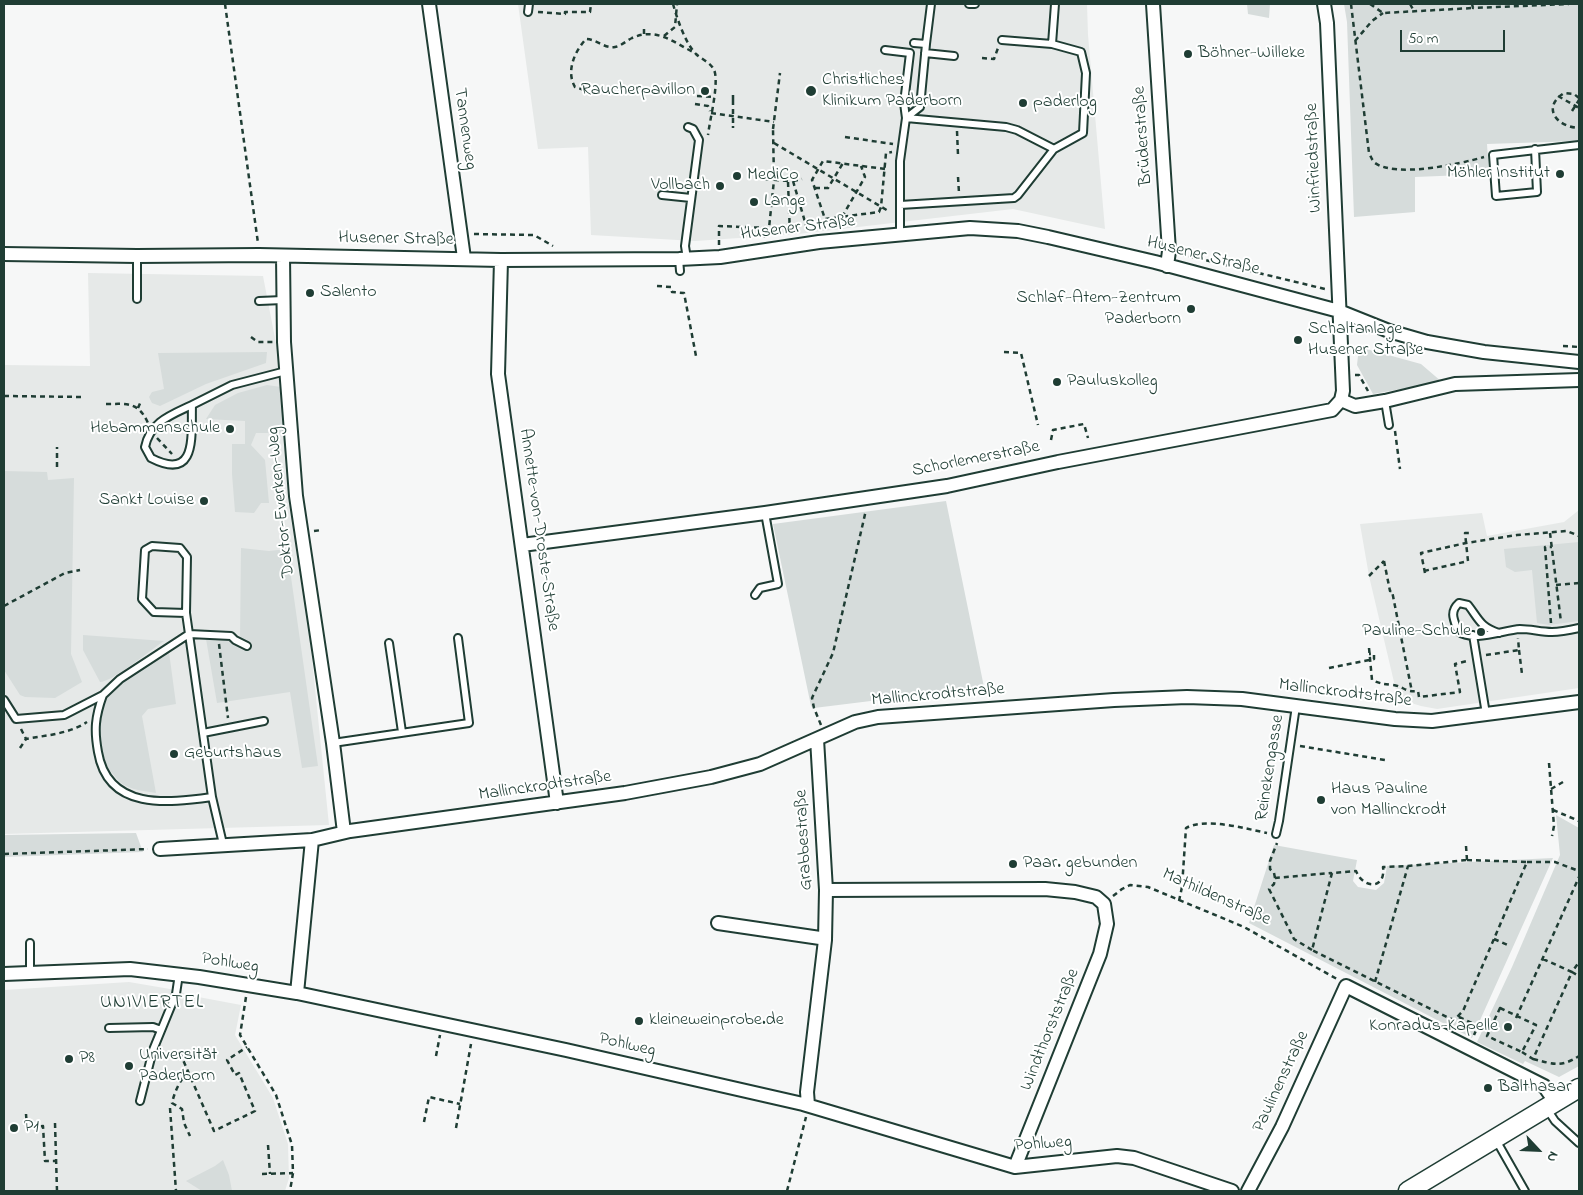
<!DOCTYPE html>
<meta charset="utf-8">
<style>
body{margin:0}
#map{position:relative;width:1583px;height:1195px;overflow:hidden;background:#f6f7f7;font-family:"Indie Flower",sans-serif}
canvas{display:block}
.frame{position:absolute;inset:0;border:5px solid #1f3d34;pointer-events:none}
.north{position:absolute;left:1513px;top:1125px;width:50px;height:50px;-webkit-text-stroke:4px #fff;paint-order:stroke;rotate:115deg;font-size:14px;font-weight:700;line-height:20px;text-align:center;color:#1f3d34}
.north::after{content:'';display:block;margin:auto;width:18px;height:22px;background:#1f3d34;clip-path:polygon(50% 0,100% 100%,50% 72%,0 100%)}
.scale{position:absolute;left:1400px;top:30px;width:105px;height:22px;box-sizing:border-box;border:2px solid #1f3d34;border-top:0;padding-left:6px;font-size:15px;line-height:18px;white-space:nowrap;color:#1f3d34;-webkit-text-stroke:4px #fff;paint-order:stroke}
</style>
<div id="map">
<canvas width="1583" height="1195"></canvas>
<div class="frame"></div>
<div class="north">N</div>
<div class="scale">50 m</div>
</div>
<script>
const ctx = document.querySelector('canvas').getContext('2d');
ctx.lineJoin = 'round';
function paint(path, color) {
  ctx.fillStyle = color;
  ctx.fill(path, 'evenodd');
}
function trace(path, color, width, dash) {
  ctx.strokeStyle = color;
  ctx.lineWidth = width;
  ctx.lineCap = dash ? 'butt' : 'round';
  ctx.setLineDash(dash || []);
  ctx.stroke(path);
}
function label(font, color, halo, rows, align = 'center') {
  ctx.font = font + ' "Indie Flower",sans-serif';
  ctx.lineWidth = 4;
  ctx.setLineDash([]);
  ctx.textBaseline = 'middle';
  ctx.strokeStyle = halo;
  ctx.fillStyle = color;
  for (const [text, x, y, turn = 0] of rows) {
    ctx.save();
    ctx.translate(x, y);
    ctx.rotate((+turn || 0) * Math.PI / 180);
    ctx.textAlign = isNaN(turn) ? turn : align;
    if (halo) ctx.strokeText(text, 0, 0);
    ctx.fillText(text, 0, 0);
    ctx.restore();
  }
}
paint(new Path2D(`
 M 518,4 L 1087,4 L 1088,35 L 1105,229 L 1013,209 L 798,234 L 695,241 L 591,235 L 588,147 L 538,149 Z
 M 88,273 L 263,276 L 284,385 L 329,825 L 4,834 L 4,365 L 90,366 Z
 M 1579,510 L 1579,688 L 1437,709 L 1421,706 L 1398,699 L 1369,576 L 1360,524 L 1482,513 L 1487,536 L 1564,522 Z
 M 129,982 L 170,989 L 193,996 L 241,1005 L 235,1035 L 273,1098 L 288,1144 L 289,1178 L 285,1191 L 4,1191 L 4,990 Z`), '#e6e9e8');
paint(new Path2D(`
 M 1247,4 L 1270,4 L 1269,18 L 1248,14 Z
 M 1344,4 L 1579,4 L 1579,141 L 1487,144 L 1489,174 L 1415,177 L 1415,212 L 1354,217 L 1347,22 Z
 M 1359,347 L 1421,364 L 1442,382 L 1373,394 L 1357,365 Z
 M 267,352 L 266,363 L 206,384 L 160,406 L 152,403 L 149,397 L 152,392 L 164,389 L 158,353 Z
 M 267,385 L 281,387 L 285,433 L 256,433 L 251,445 L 265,460 L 269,503 L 261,503 L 254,513 L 235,512 L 232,474 L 232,444 L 245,444 L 245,421 L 206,419 L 215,405 L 238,393 Z
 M 4,471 L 47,472 L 48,480 L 74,478 L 71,654 L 82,682 L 55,698 L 25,697 L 20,695 L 4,670 Z
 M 946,501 L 984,687 L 814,708 L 811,706 L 773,524 Z
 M 1579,542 L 1579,621 L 1549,625 L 1537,623 L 1532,570 L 1515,572 L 1506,567 L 1504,549 Z
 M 241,548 L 269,551 L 287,549 L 318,766 L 302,768 L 290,692 L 217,703 L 206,639 L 240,641 Z
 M 83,635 L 164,641 C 152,649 112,682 100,682 L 83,650 Z
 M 169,652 L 176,704 L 148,709 L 142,716 L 156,793 C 144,791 129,790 120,782 C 115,777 107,767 104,761 C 97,746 98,710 107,697 C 120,679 150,665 169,652 Z
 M 1556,815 L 1579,828 L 1579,1066 L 1559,1077 L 1525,1061 L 1523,1064 L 1477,1042 L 1512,967 L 1560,855 Z
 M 136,833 L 143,852 L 4,857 L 4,835 Z
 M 1274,845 L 1357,860 L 1353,881 L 1358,887 L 1376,890 L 1384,883 L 1387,866 L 1553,858 L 1472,1038 L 1249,923 Z
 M 223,1160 L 229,1175 L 232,1191 L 202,1191 L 186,1181 L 215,1166 Z`), '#d6dcdb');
const service = new Path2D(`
 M 969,4 L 975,4
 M 528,12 L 529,4
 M 1002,40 L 1052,44
 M 926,44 L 931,4
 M 885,50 L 910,53 L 904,103 L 906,118 L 1006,127 L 1017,130 L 1054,149
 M 925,53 L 954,56
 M 1535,149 L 1537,192 L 1496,196 L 1493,155 L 1579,145
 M 662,195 L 691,198
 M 900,205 L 1014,198 L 1018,195 L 1054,149 L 1083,133 L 1086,73 L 1081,52 L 1052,44 L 1055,4
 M 900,235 L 900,161 L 906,118 L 920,107 L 926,44 L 914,43
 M 679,259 L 680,271
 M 687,259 L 685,246 L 699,140 L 693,129 L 688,127
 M 137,299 L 137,256
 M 259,301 L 283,300
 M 1385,401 L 1389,425
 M 192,405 C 191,435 198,482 151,458 L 145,447 C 150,422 171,415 192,405 Z
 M 192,405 L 232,385 L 286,371
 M 755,595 L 760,588 L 778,584 L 765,513
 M 186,613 L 154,612 L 142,599 L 145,550 L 152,546 L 180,548 L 187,557 L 186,613 L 189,634 L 231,636 L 235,640 L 247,646
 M 1499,633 C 1480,627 1479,619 1468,605 L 1459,603 C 1449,612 1454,620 1458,631 C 1473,643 1503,630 1520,629 C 1531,629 1541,632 1552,632 C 1561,632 1570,630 1579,628
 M 1473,635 L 1486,714
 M 389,643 L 402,732
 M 103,695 C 95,717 94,730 98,752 C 108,811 168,803 212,797
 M 4,700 L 16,719 L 64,715 L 103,695 L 120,679 L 189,634 L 212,797 L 223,844
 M 203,733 L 264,721
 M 333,743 L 469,723 L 458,638
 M 1276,834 L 1279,821 L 1296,706
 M 30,943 L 30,973
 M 109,1028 L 153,1027 L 161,1030
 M 140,1101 L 153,1050 L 176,994 L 179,974
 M 1547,1109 L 1555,1121 L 1579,1143
 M 1496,1140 L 1525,1191`);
const minor = new Path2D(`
 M 429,4 L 464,258
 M 1153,4 L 1169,251 L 1167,266
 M 4,254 L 137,256 L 259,255 L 501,260 L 679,259 L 720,257 L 819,242 L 970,228 L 1018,231 L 1048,237 L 1155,262 L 1339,311 L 1389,331 L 1427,342 L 1484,352 L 1579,362
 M 283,256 L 284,342 L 296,496 L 333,743 L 344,832
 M 501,260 L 498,374 L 557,803
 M 1341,400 L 1355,406 L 1385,401 L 1455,384 L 1579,380
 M 522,545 L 765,513 L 947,486 L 1058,462 L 1332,410 L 1341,400 L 1343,391 L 1327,23 L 1324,4
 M 160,849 L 312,840 L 350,831 L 625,793 L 711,777 L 760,764 L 855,722 L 878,717 L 1114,700 L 1187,697 L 1242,699 L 1395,719 L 1432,721 L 1579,702
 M 826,890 L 1045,889 L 1075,892 L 1096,897 L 1104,904 L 1107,924 L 1100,954 L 1015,1167
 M 718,923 L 820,938 L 825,940
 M 4,974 L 130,969 L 199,977 L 297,993 L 566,1050 L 803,1104 L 1015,1167 L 1117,1156 L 1134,1158 L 1232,1191
 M 297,993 L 312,840
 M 808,1105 L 807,1092 L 825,940 L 826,890 L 817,739
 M 1248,1191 L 1282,1127 L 1346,986 L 1544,1086 L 1556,1103`);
const secondary = new Path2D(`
 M 1408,1191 L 1579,1088`);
trace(service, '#1f3d34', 10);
trace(minor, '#1f3d34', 16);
trace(secondary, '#1f3d34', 21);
trace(new Path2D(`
 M 225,4 L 258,243
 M 673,4 C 677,18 685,43 696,54 C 702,60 713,63 715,73 C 718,88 710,119 708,135
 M 1351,4 L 1369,153 C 1371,157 1372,160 1375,163 C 1396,178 1460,164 1484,157
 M 1370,4 L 1383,13 L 1473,8
 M 1410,4 L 1414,11
 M 1472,4 L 1473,8 L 1569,4
 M 538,12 L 565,14 L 565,12 L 590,12 L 591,4
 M 644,29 L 644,34
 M 664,36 L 675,27 L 677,4
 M 1355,41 L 1372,21 L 1383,13
 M 982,58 L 994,59 L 998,48
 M 584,90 L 575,87 C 566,72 574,52 586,39 C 596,39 605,49 615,47 C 621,46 626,41 632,38 C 656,27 673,42 693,52
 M 697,96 L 714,97
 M 1558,96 L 1579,108
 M 1579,98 L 1574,94 L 1564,93 C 1541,108 1557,127 1579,128
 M 733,100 L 733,91
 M 695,104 L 708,106 L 710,111
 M 1572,111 L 1579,100
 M 711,113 L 774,122
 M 733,126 L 733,128
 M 773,129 L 780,73
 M 957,131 L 958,155
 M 845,137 L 893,144
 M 774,143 L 890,212
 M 885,169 L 823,161 L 812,180 L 825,219 L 879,212 L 881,207 L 886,153 L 892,152
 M 958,177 L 959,193
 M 765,179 L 788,181
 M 793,181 L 808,232
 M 793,181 L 802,179
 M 788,182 L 790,235
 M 815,188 L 828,188 L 843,163
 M 842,217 L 865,177 L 861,166
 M 765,228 L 765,238
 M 474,234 L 534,235 L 553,246
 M 719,245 L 719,226 L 769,228 L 774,180 L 773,129
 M 1180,254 L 1325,289
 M 657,286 L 671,287 L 672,292 L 684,293 L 696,356
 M 251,337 L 258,342 L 273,342
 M 1563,346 L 1579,347
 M 1004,352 L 1021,353 L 1038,425
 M 1355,375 L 1359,375 L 1368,391
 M 4,396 L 84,397
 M 106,404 C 127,404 138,401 148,423
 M 138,408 L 141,401
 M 1395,431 L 1400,469
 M 157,438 L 172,454
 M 1051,440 L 1053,430 L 1084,424 L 1088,438
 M 57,467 L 57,447
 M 314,531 L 322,530
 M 1550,533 L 1561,622
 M 1384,561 L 1390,591 L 1392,591 L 1412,692
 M 1468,561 L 1465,533 L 1469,533
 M 1424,571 L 1464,562
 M 1425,573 L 1421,553 L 1466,543 L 1517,535 L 1567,531 L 1579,536
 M 1369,576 L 1384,561
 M 1556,585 L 1579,583
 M 4,606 L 65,573 L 80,570
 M 1551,623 L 1545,547 L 1552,547
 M 219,644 L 228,718
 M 1369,648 L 1372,680 C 1380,684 1385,684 1393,685 C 1403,686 1406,693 1418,691 L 1419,697 L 1460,692 L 1455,664 L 1467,661
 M 1519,650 L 1522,674
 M 1486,655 L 1519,650 L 1518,638
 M 1329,668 L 1374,659 L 1374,654 L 1369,654
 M 821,725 L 814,708 L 812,698 L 833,653 L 866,510
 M 21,729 L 26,739 C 47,735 69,734 87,722
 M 1300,746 L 1385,760
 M 20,748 L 26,739
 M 1549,763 L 1554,826 L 1552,836
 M 1551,789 L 1563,782
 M 1553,810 L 1579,821
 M 1466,846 L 1467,860
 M 4,854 L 148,849
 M 1467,860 L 1527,862 L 1463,1011 L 1454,1020 L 1449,1018 L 1312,950 L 1332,873 L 1356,871 C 1364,890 1386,889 1383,867 L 1408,866 Z
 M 1527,862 L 1555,862 L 1579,871
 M 1275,878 L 1274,873 L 1270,869 L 1270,861 L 1277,843
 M 1113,896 L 1122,889 L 1130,885 L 1148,887 L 1244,927 L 1337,979
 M 1179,901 L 1182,887 L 1186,828 C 1205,817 1247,829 1267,833
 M 1494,939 L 1510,946
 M 1312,950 L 1294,939 L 1269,889 L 1274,884 L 1275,878 L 1331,873
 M 1543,959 L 1572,972 L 1579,962
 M 1375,982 L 1408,866
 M 246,997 L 240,1035 L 276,1095 L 292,1145 L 293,1173 L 290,1191
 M 1500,1008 L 1536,1025 L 1522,1052 L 1487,1036 Z
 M 1459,1017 L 1478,1026 L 1474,1035
 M 1516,1018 L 1579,877
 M 1522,1052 L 1533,1059 L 1572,972 L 1579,976
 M 180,1053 L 214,1131 L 255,1111 L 239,1073 L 235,1075 L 227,1060 L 247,1047
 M 436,1056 L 440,1035
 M 1533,1059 C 1554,1064 1560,1068 1579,1056
 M 188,1071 C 180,1081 175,1090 172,1103 L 182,1109 L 184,1123 L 190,1136
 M 170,1108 L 176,1191
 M 26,1114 L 27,1127 L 43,1126 L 45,1161 L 56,1161
 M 424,1122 L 429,1097 L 460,1104
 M 55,1123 L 57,1191
 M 456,1128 L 471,1044
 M 268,1145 L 270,1174
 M 262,1174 L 293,1173
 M 787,1191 L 806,1117`), '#1f3d34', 2.5, [5, 4]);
trace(service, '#fff', 6);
trace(minor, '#fff', 12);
trace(secondary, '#fff', 18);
trace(new Path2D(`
 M 733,100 L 733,126`), '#1f3d34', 2.5, [5, 4]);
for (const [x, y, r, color] of [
 [1188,54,5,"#1f3d34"],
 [705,91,5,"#1f3d34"],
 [811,91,6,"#1f3d34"],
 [1023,103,5,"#1f3d34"],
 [1560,174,5,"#1f3d34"],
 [737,176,5,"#1f3d34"],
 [720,186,5,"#1f3d34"],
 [754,202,5,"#1f3d34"],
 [310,293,5,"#1f3d34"],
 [1191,309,5,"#1f3d34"],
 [1298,340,5,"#1f3d34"],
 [1057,382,5,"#1f3d34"],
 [230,429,5,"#1f3d34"],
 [204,501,5,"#1f3d34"],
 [1481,632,5,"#1f3d34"],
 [174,754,5,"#1f3d34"],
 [1321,800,5,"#1f3d34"],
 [1013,864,5,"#1f3d34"],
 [639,1021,5,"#1f3d34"],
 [1508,1027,5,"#1f3d34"],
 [69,1059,5,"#1f3d34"],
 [129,1066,5,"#1f3d34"],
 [1488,1088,5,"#1f3d34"],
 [14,1128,5,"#1f3d34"]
]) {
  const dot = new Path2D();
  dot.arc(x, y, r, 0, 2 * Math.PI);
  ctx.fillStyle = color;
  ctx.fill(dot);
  trace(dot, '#fff', 2);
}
label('18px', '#1f3d34', '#fff', [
 ["Böhner-Willeke",1198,54],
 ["Christliches",822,81],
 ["Klinikum Paderborn",822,102],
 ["Raucherpavillon",695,91,"right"],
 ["paderlog",1033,103],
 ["Möhler Institut",1550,174,"right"],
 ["MediCo",747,176],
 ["Vollbach",710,186,"right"],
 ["Lange",764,202],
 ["Salento",320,293],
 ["Schlaf-Atem-Zentrum",1181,299,"right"],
 ["Paderborn",1181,320,"right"],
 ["Schaltanlage",1308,330],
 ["Husener Straße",1308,351],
 ["Pauluskolleg",1067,382],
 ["Hebammenschule",220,429,"right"],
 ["Sankt Louise",194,501,"right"],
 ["Pauline-Schule",1471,632,"right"],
 ["Geburtshaus",184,754],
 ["Haus Pauline",1331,790],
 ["von Mallinckrodt",1331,811],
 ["Paar. gebunden",1023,864],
 ["kleineweinprobe.de",649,1021],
 ["Konradus-Kapelle",1498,1027,"right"],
 ["Universität",139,1056],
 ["Paderborn",139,1077],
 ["P8",79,1059],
 ["Balthasar",1498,1088],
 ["P1",24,1128]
], 'left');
label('18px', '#1f3d34', '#fff', [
 ["Tannenweg",464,129,82],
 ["Brüderstraße",1144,136,-94],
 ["Winfriedstraße",1315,158,-92],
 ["Husener Straße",798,229,-7],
 ["Husener Straße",396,240,1],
 ["Husener Straße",1203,257,14],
 ["Schorlemerstraße",976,460,-11],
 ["Doktor-Everken-Weg",282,502,-96],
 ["Annette-von-Droste-Straße",538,530,82],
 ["Mallinckrodtstraße",1345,694,7],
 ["Mallinckrodtstraße",938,696,-5],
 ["Reinekengasse",1271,768,-81],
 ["Mallinckrodtstraße",545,787,-8],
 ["Grabbestraße",805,840,-93],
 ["Mathildenstraße",1216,898,24],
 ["Pohlweg",230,964,9],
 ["Windthorststraße",1051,1030,-68],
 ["Pohlweg",627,1046,13],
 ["Paulinenstraße",1282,1082,-65],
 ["Pohlweg",1043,1145,-4]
]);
ctx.letterSpacing = '1px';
label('19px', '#1f3d34', '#fff', [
 ["UNIVIERTEL",152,1004]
]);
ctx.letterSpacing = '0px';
</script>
